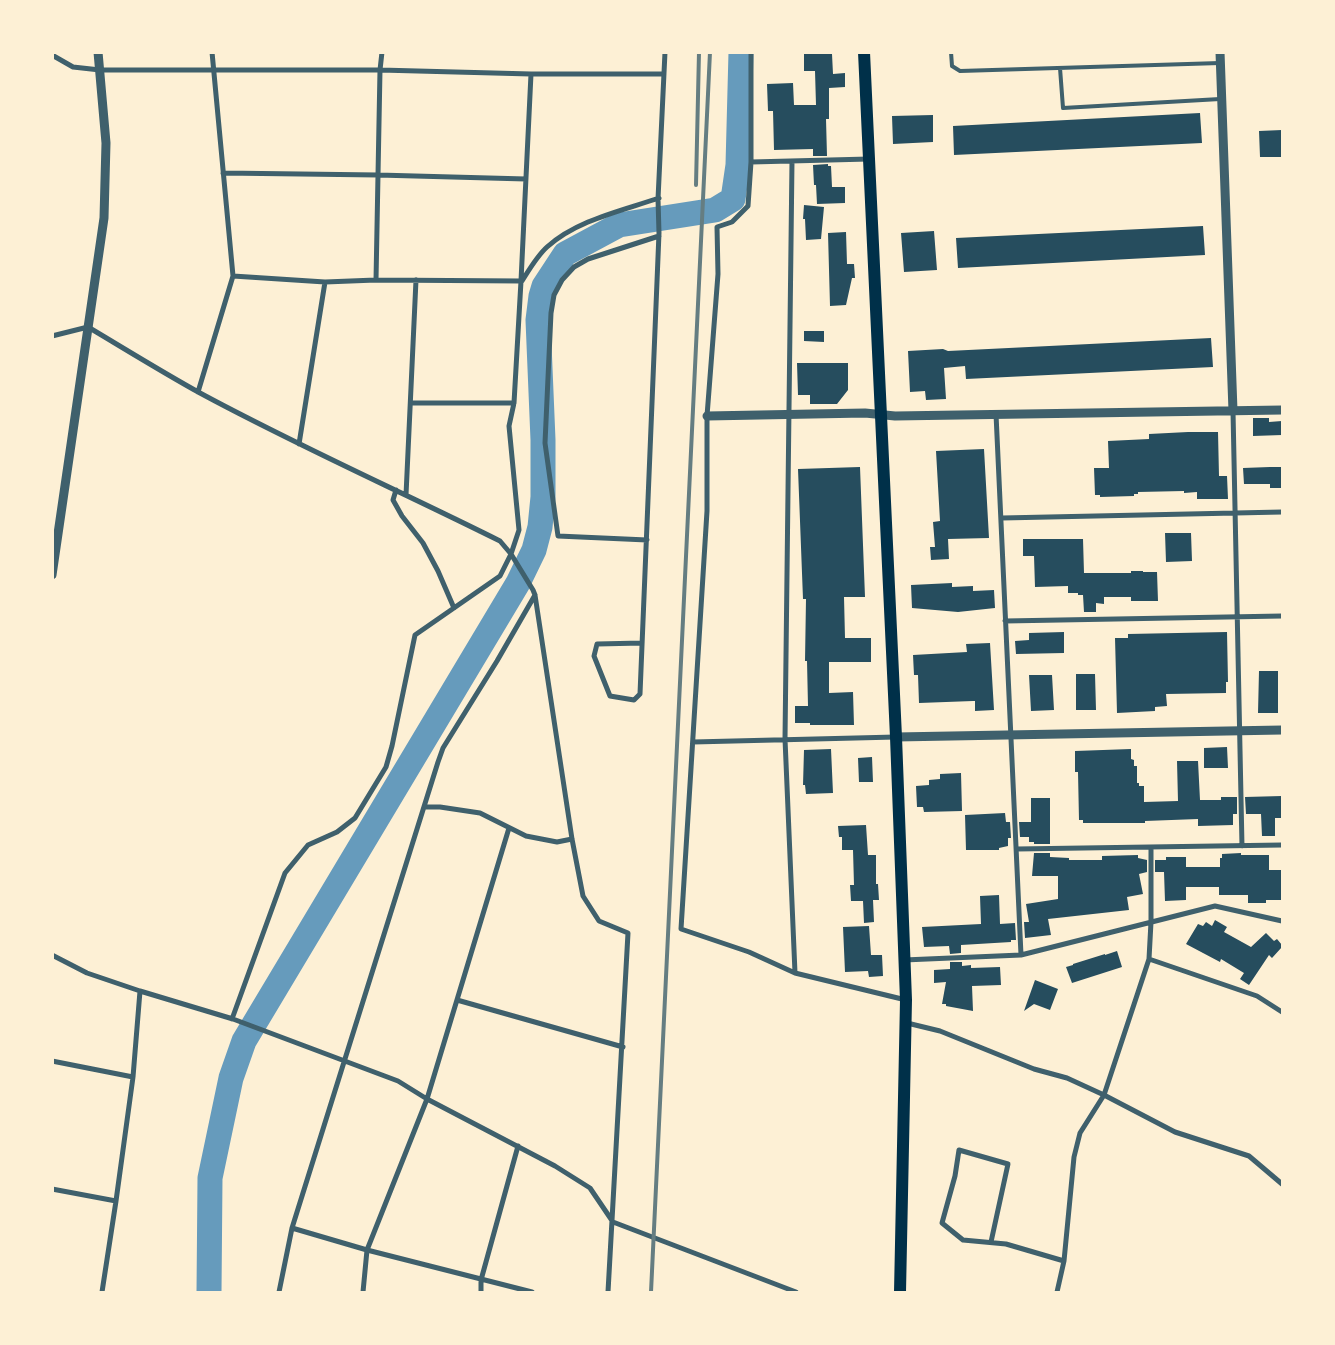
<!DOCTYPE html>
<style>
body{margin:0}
#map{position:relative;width:1335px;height:1345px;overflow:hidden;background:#fdf0d5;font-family:"Noto Sans",sans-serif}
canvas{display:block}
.frame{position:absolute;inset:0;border:54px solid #fdf0d5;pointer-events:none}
</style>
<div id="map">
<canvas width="1335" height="1345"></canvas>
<div class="frame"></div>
</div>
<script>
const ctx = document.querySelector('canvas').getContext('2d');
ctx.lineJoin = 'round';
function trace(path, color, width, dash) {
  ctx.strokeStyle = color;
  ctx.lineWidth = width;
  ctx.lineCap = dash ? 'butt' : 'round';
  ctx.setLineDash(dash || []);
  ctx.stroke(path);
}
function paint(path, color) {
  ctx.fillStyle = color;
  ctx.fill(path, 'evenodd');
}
trace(new Path2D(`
 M 209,1292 L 210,1178 L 231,1078 L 244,1041 L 518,583 L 534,550 L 540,527 L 543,497 L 543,440 L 538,320 L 541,296 L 544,286 L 565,254 L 619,225 L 715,210 L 733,199 L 738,165 L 741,52`), '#669bbc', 25);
paint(new Path2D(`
 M 804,54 L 832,54 L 833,74 L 845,73 L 845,87 L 829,88 L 829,119 L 826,119 L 827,156 L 813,156 L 813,149 L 774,150 L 773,111 L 768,111 L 767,84 L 793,83 L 794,105 L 816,105 L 815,71 L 804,71 Z
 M 1200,113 L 1202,143 L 954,155 L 953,126 Z
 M 933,115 L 933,142 L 893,144 L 892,116 Z
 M 1282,130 L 1282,157 L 1260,157 L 1259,131 Z
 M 828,164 L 828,166 L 831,166 L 832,187 L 845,187 L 845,203 L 817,204 L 816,185 L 814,185 L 813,165 Z
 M 804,205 L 824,207 L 821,239 L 806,240 L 805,219 L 803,219 Z
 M 1203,226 L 1205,255 L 958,268 L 956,238 Z
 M 934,231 L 937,270 L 904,272 L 901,233 Z
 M 846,232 L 847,264 L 854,264 L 855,278 L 852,278 L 846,305 L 830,306 L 828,233 Z
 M 804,331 L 824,331 L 824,342 L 804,341 Z
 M 1211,338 L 1213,367 L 966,379 L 965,366 L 944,368 L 946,399 L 926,400 L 925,391 L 910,392 L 908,351 L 943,349 L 948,351 Z
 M 797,363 L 848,363 L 848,390 L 837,404 L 810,404 L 810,395 L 798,395 Z
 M 1253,418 L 1269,418 L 1269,422 L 1282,421 L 1282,435 L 1253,436 Z
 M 1188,432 L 1218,432 L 1219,476 L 1227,476 L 1228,499 L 1197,499 L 1197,492 L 1184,493 L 1184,491 L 1138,492 L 1138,494 L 1134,494 L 1134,496 L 1100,497 L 1100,495 L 1095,495 L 1094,468 L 1109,468 L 1108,441 L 1149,439 L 1149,434 Z
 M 984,449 L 989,538 L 948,539 L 949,559 L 931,560 L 930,547 L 935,547 L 933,522 L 940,521 L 936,451 Z
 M 860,467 L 865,597 L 844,597 L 845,638 L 871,638 L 871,662 L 829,662 L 829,693 L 853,692 L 854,725 L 810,725 L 810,723 L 795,723 L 795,706 L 808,706 L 807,661 L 805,661 L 806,599 L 803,599 L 798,469 Z
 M 1270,467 L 1282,467 L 1282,488 L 1270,488 L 1270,484 L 1244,484 L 1243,468 Z
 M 1165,533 L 1191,533 L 1192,561 L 1166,562 Z
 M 1023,539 L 1083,539 L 1084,573 L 1131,573 L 1131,571 L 1143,571 L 1143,572 L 1157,572 L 1158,601 L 1131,601 L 1131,597 L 1104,597 L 1104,604 L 1096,603 L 1096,612 L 1084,612 L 1083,595 L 1078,595 L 1078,593 L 1068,593 L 1068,586 L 1035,587 L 1034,556 L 1023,556 Z
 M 952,583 L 952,587 L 973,586 L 973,591 L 994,590 L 995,608 L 958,612 L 912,608 L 911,585 Z
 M 1064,632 L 1064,653 L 1016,654 L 1015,641 L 1029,640 L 1029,633 Z
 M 1227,632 L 1228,682 L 1226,682 L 1226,693 L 1166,694 L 1167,706 L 1155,707 L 1155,711 L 1117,713 L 1115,638 L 1128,638 L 1128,634 Z
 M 990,643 L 994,710 L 975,711 L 975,701 L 973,701 L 919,703 L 918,675 L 914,675 L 913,655 L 967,652 L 966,644 Z
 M 1259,671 L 1278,671 L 1278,713 L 1258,713 Z
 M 1076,674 L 1095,674 L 1096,710 L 1076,710 Z
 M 1029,675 L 1052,675 L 1054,710 L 1031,711 Z
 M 1227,747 L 1228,768 L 1204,768 L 1204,748 Z
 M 831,749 L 833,793 L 806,794 L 805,785 L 803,785 L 804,750 Z
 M 1131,749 L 1131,759 L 1134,760 L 1134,766 L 1137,766 L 1137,783 L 1139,783 L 1139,786 L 1144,786 L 1144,802 L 1178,801 L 1177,761 L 1198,761 L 1200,800 L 1221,800 L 1221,797 L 1237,797 L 1237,814 L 1233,814 L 1233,825 L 1198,826 L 1198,819 L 1145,821 L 1145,823 L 1083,823 L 1083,820 L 1079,820 L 1078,772 L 1075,772 L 1075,751 Z
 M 872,757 L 873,782 L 859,782 L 858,758 Z
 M 961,773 L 962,811 L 924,812 L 923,807 L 917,807 L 916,786 L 929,785 L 929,780 L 940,779 L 940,774 Z
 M 1282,796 L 1282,818 L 1275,818 L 1275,836 L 1262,836 L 1261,814 L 1246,814 L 1245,797 Z
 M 1031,798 L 1050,798 L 1050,844 L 1034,844 L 1034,842 L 1029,842 L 1029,837 L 1020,837 L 1019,822 L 1031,822 Z
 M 1005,813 L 1006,822 L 1010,822 L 1011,838 L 1008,838 L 1008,846 L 999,848 L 999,850 L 966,850 L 965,815 Z
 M 866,825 L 868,855 L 876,855 L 876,884 L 878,884 L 879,900 L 873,900 L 874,922 L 864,923 L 863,901 L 851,901 L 850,885 L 854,885 L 853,850 L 842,850 L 842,837 L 839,837 L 838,826 Z
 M 1034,853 L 1050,853 L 1050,857 L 1069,858 L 1069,860 L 1102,860 L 1102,856 L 1138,855 L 1138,858 L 1147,860 L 1147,872 L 1139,874 L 1143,894 L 1127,897 L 1129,910 L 1048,919 L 1051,935 L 1025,938 L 1024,922 L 1029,922 L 1026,904 L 1058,899 L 1058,876 L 1032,876 Z
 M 1241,853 L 1241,855 L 1269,855 L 1269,870 L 1282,870 L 1282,900 L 1266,900 L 1266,903 L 1248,903 L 1248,895 L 1219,895 L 1219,887 L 1186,887 L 1186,900 L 1165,901 L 1164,872 L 1155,872 L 1155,860 L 1166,860 L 1166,857 L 1186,857 L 1186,867 L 1220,867 L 1220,858 L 1222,858 L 1222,854 Z
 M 999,895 L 1000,924 L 1015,923 L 1016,940 L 1011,940 L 1011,942 L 961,945 L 961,953 L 950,954 L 949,946 L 924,947 L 922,927 L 981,924 L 980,896 Z
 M 1215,920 L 1227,927 L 1224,932 L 1251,947 L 1266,933 L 1274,941 L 1277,939 L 1282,945 L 1282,947 L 1272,958 L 1269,955 L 1249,985 L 1240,979 L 1244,973 L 1221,959 L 1220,962 L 1186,944 L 1198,924 L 1203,926 L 1206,922 L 1212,926 Z
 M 869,926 L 871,955 L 882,955 L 883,976 L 869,977 L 868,971 L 845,972 L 843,927 Z
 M 1117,951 L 1122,967 L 1072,983 L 1066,967 L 1073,965 L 1073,964 L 1105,954 L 1105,955 Z
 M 950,962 L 962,962 L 962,966 L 971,965 L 971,968 L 1000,967 L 1001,985 L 972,986 L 973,1011 L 946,1006 L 946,1004 L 942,1004 L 946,982 L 934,983 L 934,970 L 950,969 Z
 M 1035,980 L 1058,989 L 1050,1010 L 1034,1004 L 1024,1011 Z`), '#264d5e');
trace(new Path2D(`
 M 951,52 L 952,66 L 960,71 L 1220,63
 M 1060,68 L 1063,108 L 1220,99`), '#3f606c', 4);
trace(new Path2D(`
 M 751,52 L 751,162
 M 52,55 L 73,67 L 100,70 L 380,70 L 531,74 L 664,74
 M 869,159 L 751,162 L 748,206 L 732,222 L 717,227 L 718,274 L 707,416 L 707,511 L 681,929 L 749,952 L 795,973 L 906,1000
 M 792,161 L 785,739 L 795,973
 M 223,173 L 378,175 L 526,179
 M 233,276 L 325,282 L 376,280 L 521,281
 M 376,280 L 380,70 L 382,52
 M 522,281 C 529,270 537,256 547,247 C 577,220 621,211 659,198
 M 52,336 L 88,327 C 125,349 162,372 200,393 C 298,446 400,491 500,541 L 511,554 L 533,590 L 535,595 L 572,839 L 583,896 L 599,921 L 628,933 L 608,1292
 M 198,392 L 233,276 L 212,52
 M 412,403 L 514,403
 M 1233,411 L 1242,846
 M 996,414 L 1021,955
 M 299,444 L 325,282
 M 396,490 L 393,500 L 402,516 L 423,543 L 438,571 L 454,608
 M 406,495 L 416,280
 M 1002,518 L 1282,512
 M 647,540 L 558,536 L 545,443 L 551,313 L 554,295 L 562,280 L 574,267 L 588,259 L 659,236
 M 1005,621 L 1282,616
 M 642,643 L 597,644 L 594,656 L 610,696 L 634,700 L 640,694 L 659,233 L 658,199 L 665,52
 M 693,742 L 896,737
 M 424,807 L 440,807 L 480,813 L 526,836 L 557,842 L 572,839
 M 1017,849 L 1282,845
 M 52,955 L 87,973 L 140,991 L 233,1019 L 398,1081 L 427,1099 L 555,1166 L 590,1188 L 613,1222 L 796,1292
 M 1149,959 L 1257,996 L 1282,1012
 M 904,960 L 1021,955 L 1215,906 L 1282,921
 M 457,1000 L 623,1047
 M 232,1019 L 285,873 L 308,845 L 337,832 L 355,818 L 386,767 L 392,746 L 415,635 L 500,576 L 511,554 L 519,530 L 509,426 L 514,403 L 521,281 L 531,74
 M 907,1023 L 940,1031 L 1034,1069 L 1067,1078 L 1104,1095 L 1175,1132 L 1249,1156 L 1282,1184
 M 52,1061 L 133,1077
 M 52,1189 L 116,1201
 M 292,1228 L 367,1250 L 532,1292
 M 991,1242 L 1008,1164 L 959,1150 L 955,1176 L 942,1223 L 963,1240 L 1006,1244 L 1064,1261
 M 102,1292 L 116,1201 L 133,1077 L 140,991
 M 279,1292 L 292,1228 L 438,762 L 443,748 L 497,661 L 535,595
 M 363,1292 L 367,1250 L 427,1099 L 509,828
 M 481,1292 L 481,1280 L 518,1146
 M 1057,1292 L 1064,1261 L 1074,1157 L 1080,1133 L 1104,1095 L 1149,959 L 1151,922 L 1151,848`), '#3f606c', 5);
trace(new Path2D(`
 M 1220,52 L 1233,411
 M 707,416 L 865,413 L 895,416 L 1282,410
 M 52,575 L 104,218 L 106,143 L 98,52
 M 896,737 L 1282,730`), '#3f606c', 9);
trace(new Path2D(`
 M 864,52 L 896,737 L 906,1000 L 900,1292`), '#003049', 12);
trace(new Path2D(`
 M 696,185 L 699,52
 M 651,1292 L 710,52`), '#657d81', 4);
</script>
